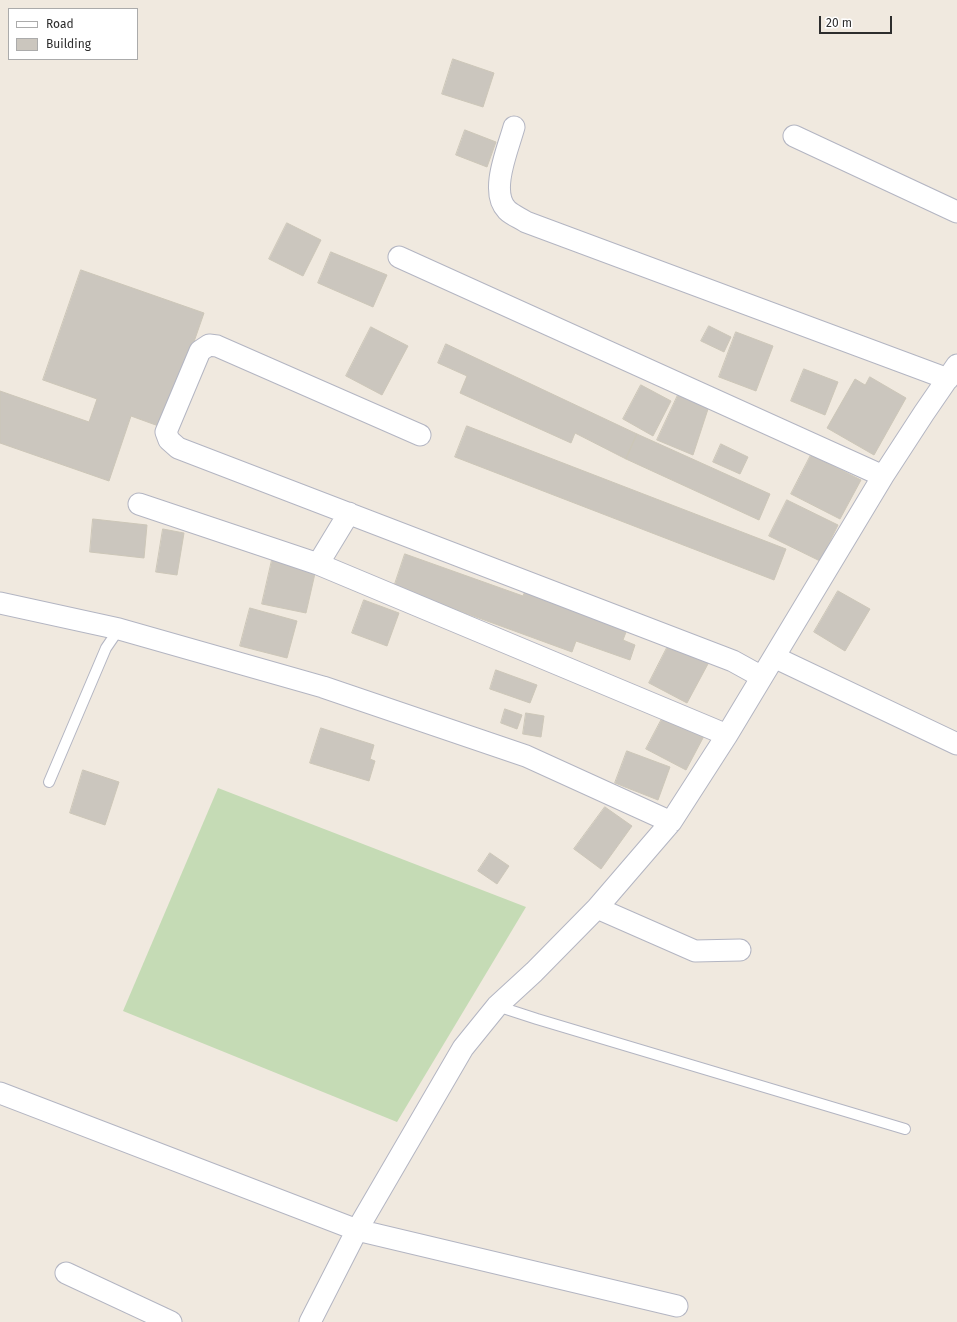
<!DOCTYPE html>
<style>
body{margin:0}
#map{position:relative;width:957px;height:1322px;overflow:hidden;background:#f0e9df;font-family:"Fira Sans",sans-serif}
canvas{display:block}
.legend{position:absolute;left:8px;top:8px;width:130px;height:52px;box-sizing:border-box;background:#fff;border:1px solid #ababab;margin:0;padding:5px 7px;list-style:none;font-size:12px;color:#2d2d2d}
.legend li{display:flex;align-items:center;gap:8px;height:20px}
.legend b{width:20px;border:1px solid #ababab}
.scale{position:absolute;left:819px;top:16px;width:73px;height:18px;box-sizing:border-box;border:2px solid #2d2d2d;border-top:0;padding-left:5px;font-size:12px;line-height:14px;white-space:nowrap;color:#2d2d2d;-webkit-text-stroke:3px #fff;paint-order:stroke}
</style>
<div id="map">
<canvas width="957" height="1322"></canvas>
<ul class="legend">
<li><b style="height:5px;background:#fff"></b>Road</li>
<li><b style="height:11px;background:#cbc6be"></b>Building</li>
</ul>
<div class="scale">20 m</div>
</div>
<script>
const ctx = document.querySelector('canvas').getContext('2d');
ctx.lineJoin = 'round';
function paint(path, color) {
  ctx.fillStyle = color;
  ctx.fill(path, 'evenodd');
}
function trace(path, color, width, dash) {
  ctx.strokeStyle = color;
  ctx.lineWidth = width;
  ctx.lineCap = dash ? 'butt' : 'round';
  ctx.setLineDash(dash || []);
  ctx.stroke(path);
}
paint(new Path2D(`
 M 218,788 L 526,907 L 397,1122 L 123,1011 Z`), '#c5dbb5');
const building = new Path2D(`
 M 453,59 L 494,73 L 483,107 L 442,94 Z
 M 465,130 L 496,142 L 487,167 L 456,155 Z
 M 287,223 L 321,240 L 303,276 L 269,259 Z
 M 331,252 L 387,275 L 373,307 L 318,283 Z
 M 81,270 L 204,313 L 164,428 L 131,416 L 109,481 L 0,443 L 0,391 L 89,422 L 97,399 L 43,380 Z
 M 709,326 L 731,337 L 724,352 L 701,341 Z
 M 371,327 L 408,346 L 382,395 L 346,376 Z
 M 736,332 L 773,346 L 756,391 L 719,377 Z
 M 446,344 L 637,434 L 626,459 L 575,433 L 571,443 L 460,393 L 467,376 L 438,363 Z
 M 804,369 L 838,382 L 825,415 L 791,401 Z
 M 870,377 L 906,398 L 874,455 L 827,428 L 855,379 L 865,385 Z
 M 641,385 L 671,401 L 653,436 L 623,419 Z
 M 678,395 L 709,406 L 693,455 L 657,440 Z
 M 467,426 L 786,549 L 774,580 L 455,457 Z
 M 637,434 L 770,494 L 759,520 L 626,459 Z
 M 721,444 L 748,457 L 740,474 L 713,462 Z
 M 811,455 L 861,480 L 840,519 L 791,494 Z
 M 787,500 L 838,525 L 820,561 L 769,536 Z
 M 93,519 L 147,525 L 144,558 L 90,552 Z
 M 163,529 L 184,533 L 177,575 L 156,572 Z
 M 405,554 L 523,596 L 527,586 L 629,624 L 623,640 L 635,645 L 630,660 L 576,641 L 572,652 L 394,587 Z
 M 272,560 L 316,569 L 306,613 L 262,604 Z
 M 838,591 L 870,609 L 845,651 L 814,632 Z
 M 364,600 L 399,613 L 387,646 L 352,633 Z
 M 250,608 L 297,621 L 287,658 L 240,646 Z
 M 670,642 L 709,662 L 687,703 L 649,683 Z
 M 496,670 L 537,685 L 530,703 L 490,689 Z
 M 505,709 L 522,715 L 517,729 L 501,723 Z
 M 526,713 L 544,716 L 541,737 L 523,734 Z
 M 664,715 L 704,736 L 686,770 L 646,749 Z
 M 321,728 L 374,745 L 370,759 L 375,761 L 369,781 L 310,763 Z
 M 627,751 L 670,767 L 658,800 L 615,783 Z
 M 83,770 L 119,782 L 105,825 L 70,813 Z
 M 605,807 L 632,826 L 601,869 L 574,849 Z
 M 490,853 L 509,866 L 497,884 L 478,871 Z`);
paint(building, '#cbc6be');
trace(building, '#ccc6b8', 1);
const service = new Path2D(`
 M 49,782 L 106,648 L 119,629
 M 497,1006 L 537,1019 L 905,1129`);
const minor = new Path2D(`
 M 514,127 C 508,149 489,192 507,210 C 512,215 520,218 526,222 L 948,379
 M 794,136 L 957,212
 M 399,257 L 883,476
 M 420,435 L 217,346 L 209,345 L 200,351 L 166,432 L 169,440 L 178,448 L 733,661 L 762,677
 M 139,504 L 318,564 L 727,735
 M 318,564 L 349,513
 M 0,603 L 119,629 L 323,687 L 526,756 L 671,822
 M 774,657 L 957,744
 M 597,908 L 695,951 L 740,950
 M 0,1093 L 357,1230 L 677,1306
 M 66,1273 L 171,1322
 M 310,1322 L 357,1230 L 463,1048 L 497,1006 L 534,972 L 597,908 L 671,822 L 727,735 L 883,476 L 924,413 L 957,365`);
trace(service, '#b3b5c2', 12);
trace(minor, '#b3b5c2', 23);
trace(service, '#fff', 10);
trace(minor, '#fff', 21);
</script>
